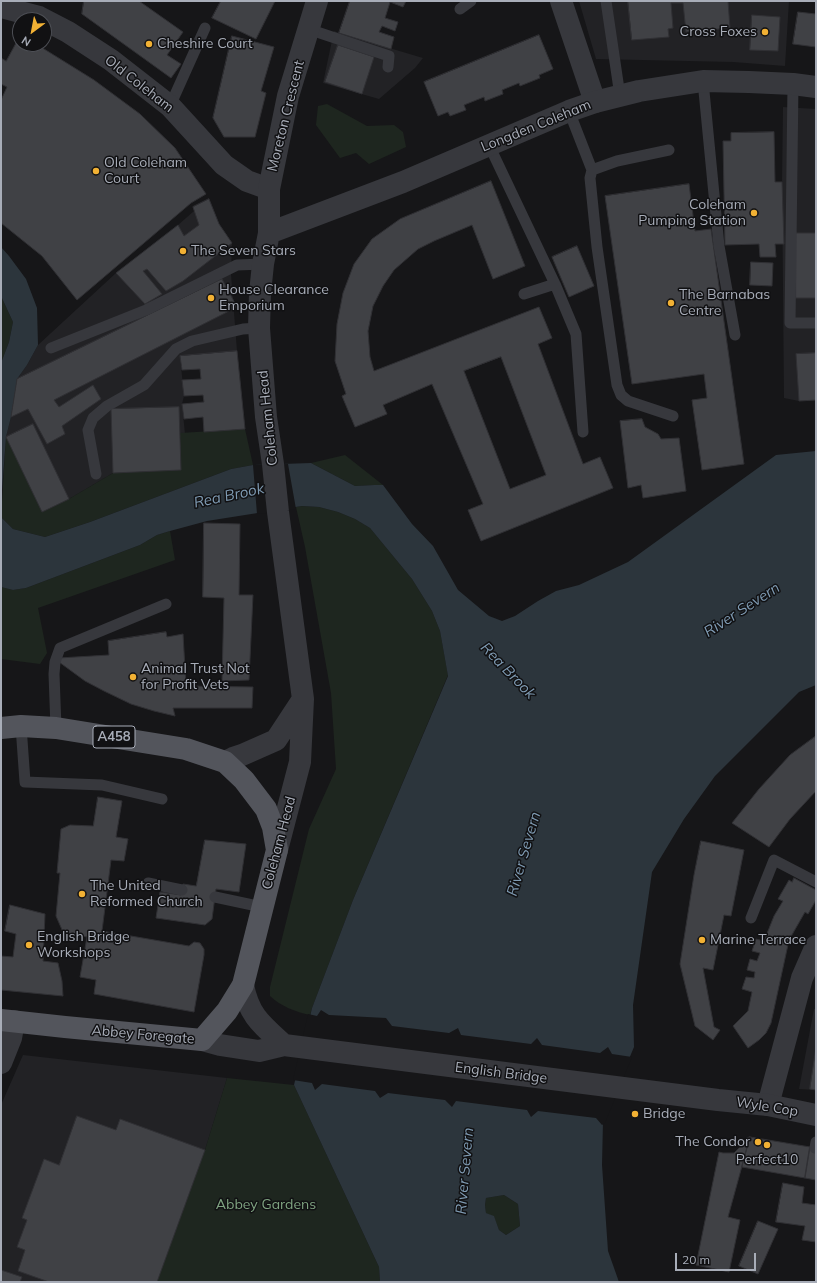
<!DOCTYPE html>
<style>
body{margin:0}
#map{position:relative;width:817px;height:1283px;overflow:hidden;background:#161618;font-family:Mulish,sans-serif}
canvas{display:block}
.frame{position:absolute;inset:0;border:2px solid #a8adb8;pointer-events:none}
.north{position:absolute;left:12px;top:12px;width:40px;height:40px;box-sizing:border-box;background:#111113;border:1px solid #4d4f55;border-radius:50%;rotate:212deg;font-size:11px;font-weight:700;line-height:16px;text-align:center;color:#a8adb8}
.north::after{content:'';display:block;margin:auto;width:14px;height:18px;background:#f2b134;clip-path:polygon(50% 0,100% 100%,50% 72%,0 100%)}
.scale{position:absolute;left:675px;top:1253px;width:81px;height:18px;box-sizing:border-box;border:2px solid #a8adb8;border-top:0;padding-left:5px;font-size:12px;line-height:14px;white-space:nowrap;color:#a8adb8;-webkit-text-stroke:3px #111113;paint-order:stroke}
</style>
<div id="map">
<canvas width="817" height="1283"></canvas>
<div class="frame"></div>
<div class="north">N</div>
<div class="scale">20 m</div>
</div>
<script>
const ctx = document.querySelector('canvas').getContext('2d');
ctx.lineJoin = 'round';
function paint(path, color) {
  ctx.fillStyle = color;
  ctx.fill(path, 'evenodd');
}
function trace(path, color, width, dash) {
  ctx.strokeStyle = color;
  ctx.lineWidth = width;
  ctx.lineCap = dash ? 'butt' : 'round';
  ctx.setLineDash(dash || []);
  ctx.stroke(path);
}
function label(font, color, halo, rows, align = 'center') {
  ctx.font = font + ' Mulish,sans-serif';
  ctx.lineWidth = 3;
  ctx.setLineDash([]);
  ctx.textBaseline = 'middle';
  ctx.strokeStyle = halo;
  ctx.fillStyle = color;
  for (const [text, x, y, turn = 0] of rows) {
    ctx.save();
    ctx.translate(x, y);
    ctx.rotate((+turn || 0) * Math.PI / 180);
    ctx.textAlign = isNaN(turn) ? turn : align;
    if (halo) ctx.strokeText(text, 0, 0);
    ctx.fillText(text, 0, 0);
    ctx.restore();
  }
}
paint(new Path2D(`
 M 579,1 L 789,1 L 785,66 L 733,62 L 596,59 Z
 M 334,31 L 339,33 L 423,58 L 415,68 L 379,99 L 323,83 Z
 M 783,107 L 816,109 L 816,400 L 799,401 L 784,398 L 782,182 Z
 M 209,199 L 219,224 L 232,243 L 231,274 L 237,351 L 180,356 L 184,396 L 182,404 L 185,434 L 180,434 L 181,470 L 113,473 L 69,499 L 42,512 L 6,437 L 11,417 L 17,379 L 27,365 L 38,345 L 116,273 L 178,225 L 194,211 L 193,207 Z
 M 814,1009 L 816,1009 L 816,1090 L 799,1089 Z
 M 23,1055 L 227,1078 L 205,1150 L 157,1282 L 1,1282 L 1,1105 Z`), '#222225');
paint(new Path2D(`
 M 327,104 L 367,126 L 394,125 L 403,132 L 406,147 L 369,164 L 356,153 L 340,158 L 316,125 L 318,106 Z
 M 1,296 L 13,322 L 9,342 L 1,363 Z
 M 245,429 L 253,465 L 231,469 L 90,522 L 45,537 L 13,529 L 1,517 L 6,437 L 42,512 L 69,499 L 113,473 L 181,470 L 180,433 Z
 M 345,455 L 383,485 L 374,485 L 355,486 L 311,463 Z
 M 302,506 L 319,507 L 338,512 L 355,519 L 370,528 L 412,579 L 432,611 L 440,631 L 448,675 L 353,900 L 312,1008 L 310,1015 C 296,1012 280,1006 270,996 L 270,987 L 309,829 L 336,769 L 331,693 L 305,547 L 296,507 Z
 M 170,531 L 175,560 L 38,608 L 47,653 L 40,664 L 1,659 L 1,587 L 13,590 L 26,588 L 140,545 L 157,535 Z
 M 227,1078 L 294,1085 L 379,1267 L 380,1282 L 157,1282 L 205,1150 Z
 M 504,1195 L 518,1204 L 520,1226 L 506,1235 L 499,1230 L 494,1217 L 486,1213 L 485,1205 L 486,1198 Z`), '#1e261f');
paint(new Path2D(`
 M 1,247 L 9,256 L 26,279 L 37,308 L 38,345 L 27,365 L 17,379 L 11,417 L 6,437 L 1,504 L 1,363 L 9,342 L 13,322 L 1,296 Z
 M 816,451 L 816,685 L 799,692 L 715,776 L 684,819 L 652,872 L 633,1005 L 634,1047 L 603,1121 L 602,1165 L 608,1251 L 619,1282 L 380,1282 L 379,1267 L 294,1085 L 312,1008 L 353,900 L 448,676 L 440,631 L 432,611 L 412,579 L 370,528 L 355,519 L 338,512 L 319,507 L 302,506 L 207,521 L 170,531 L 157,535 L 140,545 L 26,588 L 13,590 L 1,587 L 1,517 L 13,529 L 45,537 L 90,522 L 231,469 L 253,465 L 311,463 L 355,486 L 374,485 L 383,485 L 412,524 L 433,546 L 458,590 L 489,616 L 502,621 L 515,616 L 538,601 L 556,591 L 579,585 L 628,562 L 776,455 ZM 504,1195 L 518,1204 L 520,1226 L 506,1235 L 499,1230 L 494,1216 L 486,1213 L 485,1205 L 486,1198 Z`), '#2c353c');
paint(new Path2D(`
 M 288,464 L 296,509 L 278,512 L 257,514 L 253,465 Z
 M 321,1010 L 329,1015 L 386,1018 L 392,1026 L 449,1033 L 458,1028 L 461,1035 L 531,1044 L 537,1038 L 542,1045 L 600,1053 L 608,1047 L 612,1054 L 632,1057 L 605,1123 L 602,1125 L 596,1118 L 538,1111 L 531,1117 L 527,1110 L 456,1101 L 452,1107 L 445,1100 L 388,1093 L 380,1098 L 375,1091 L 322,1084 L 315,1090 L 312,1083 L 293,1080 L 308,1014 L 317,1016 Z`), '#161618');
const building = new Path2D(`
 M 84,1 L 139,1 L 183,32 L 167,55 L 181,64 L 171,78 L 82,14 Z
 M 221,1 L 275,1 L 256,39 L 212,18 Z
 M 350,1 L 406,1 L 403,7 L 390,2 L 385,18 L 398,22 L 395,31 L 382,26 L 379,32 L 394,37 L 391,49 L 339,33 Z
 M 628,1 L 728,1 L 730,28 L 686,32 L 683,3 L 671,3 L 673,28 L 668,29 L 669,37 L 632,40 Z
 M 798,12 L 816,14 L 816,47 L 793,44 Z
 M 752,15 L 780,17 L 778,51 L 750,50 Z
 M 539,35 L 553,69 L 539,75 L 540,78 L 520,86 L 519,83 L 502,90 L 503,94 L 485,101 L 484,97 L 464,105 L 466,110 L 450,116 L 448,112 L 438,116 L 424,82 Z
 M 20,36 L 20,44 L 36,44 L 94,80 L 140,114 L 175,148 L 206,194 L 191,203 L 77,300 L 42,256 L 1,223 L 1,100 L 7,87 L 1,84 L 1,58 L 6,61 Z
 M 232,36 L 274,47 L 261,91 L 266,93 L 255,137 L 224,137 L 213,118 Z
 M 338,45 L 374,57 L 362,94 L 325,82 Z
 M 774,132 L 775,182 L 782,182 L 784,244 L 775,244 L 776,257 L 760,257 L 759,244 L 725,245 L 723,141 L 731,141 L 731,133 Z
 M 491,181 L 525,266 L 493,279 L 472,225 L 434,241 L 418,249 L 394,270 L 383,286 L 373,306 L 368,331 L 370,357 L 374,371 L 539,307 L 552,338 L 538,344 L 583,464 L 600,457 L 613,488 L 481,541 L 468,510 L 483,504 L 432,384 L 383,405 L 387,414 L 355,427 L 342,396 L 346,394 L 335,361 L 337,324 L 343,293 L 354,264 L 372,239 L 400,219 ZM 501,357 L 546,475 L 510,489 L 464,371 Z
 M 689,184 L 695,231 L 711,229 L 744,464 L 702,470 L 692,400 L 707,398 L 704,374 L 632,384 L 605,196 Z
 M 209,199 L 219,224 L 232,243 L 183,281 L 166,291 L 147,269 L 143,271 L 162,294 L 145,304 L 116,273 L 178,225 L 184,236 L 199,225 L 193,207 Z
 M 796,233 L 816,233 L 816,298 L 796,298 Z
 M 577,246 L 594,286 L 569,297 L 552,257 Z
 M 751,262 L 773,263 L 772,286 L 750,285 Z
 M 222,279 L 237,307 L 54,400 L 59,407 L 93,385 L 101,399 L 62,426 L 65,434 L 47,444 L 28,409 L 11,417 L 17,379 Z
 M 237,351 L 245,429 L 204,432 L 203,417 L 184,419 L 182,404 L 204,402 L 203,395 L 184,396 L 182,380 L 201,379 L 200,369 L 182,370 L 180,356 Z
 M 816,353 L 816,400 L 799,401 L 796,354 Z
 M 179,407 L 181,470 L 113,473 L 111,409 Z
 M 642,419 L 645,427 L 658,434 L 661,439 L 679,438 L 686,491 L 643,498 L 641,485 L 628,488 L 620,421 Z
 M 33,424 L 69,499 L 42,512 L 6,437 Z
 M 204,523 L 240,524 L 239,595 L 253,595 L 249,680 L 222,681 L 224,598 L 203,597 Z
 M 166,632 L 167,637 L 183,634 L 186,686 L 253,687 L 252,708 L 173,708 L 175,716 L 154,711 L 131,704 L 104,691 L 85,681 L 59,662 L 59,658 L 109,655 L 108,641 Z
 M 816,736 L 816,791 L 790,819 L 769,847 L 732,823 L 759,789 L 790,755 Z
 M 98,797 L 122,801 L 116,837 L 128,839 L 124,861 L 111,860 L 102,931 L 189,946 L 194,942 L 200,943 L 204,949 L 204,955 L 194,1012 L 94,994 L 96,980 L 80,977 L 87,937 L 63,932 L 56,916 L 60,873 L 57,873 L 61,829 L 70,825 L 93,826 Z
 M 205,840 L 246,844 L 239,892 L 216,889 L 212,919 L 205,925 L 156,918 L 160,892 L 181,895 L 183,884 L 196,886 Z
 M 701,841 L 744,850 L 731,916 L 724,915 L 713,970 L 703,968 L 714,1027 L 720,1030 L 713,1040 L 695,1026 L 680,964 L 694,875 Z
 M 794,878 L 816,890 L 816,900 L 808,914 L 805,912 L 789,940 L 771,1023 L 766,1033 L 759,1040 L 748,1048 L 733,1026 L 748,1011 L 752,992 L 742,989 L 746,977 L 754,978 L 755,972 L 747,970 L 750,959 L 757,961 L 760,953 L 752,951 L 756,939 L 764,941 L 774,916 L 783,901 L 778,899 L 789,880 L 792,882 Z
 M 10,905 L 45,914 L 43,961 L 58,963 L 62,981 L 63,996 L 1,990 L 1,956 L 13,957 L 16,934 L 5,931 Z
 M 816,1048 L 816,1090 L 810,1089 Z
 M 77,1116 L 116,1130 L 120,1119 L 205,1150 L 157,1282 L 49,1282 L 18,1271 L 25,1250 L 17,1247 L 27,1220 L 22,1218 L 44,1159 L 59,1165 Z
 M 750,1137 L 728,1217 L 740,1220 L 729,1272 L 696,1265 L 719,1152 L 723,1153 L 734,1153 L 743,1144 L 745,1139 Z
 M 750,1137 L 810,1147 L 805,1178 L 742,1167 Z
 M 810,1147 L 816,1148 L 816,1180 L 805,1178 Z
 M 783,1183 L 804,1187 L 802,1203 L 816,1205 L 816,1242 L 802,1240 L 805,1226 L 776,1222 Z
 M 758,1221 L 778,1229 L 758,1274 L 739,1266 Z
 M 1,1270 L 22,1277 L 20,1282 L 1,1282 Z`);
paint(building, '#404145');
trace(building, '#303034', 1);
trace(new Path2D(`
 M 606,1 L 620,96
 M 460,9 L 471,1
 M 308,29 L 389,56 L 388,67
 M 703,81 L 719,246 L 735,335
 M 793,84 L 790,323 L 816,323
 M 170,106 L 205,28
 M 569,111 L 592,170 L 590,178 L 597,247 L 617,385 L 621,395 L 628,401 L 673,416
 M 489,145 L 555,284 L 576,334 L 583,432
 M 592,170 L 617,161 L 669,150
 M 524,294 L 555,284
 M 51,348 L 146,310 L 237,265 L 263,264
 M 96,474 L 88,430 L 93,418 L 107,406 L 144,385 L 176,349 L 192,341 L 243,329 L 259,328
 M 21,726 L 25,782 L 102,785 L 162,799
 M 56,728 L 54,674 L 55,662 L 60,648 L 166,604
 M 148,883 L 182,890
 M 215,897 L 262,907
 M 751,918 L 774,860 L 816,882
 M 815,1148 L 816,1142`), '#37383d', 11);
trace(new Path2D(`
 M 561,1 L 595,102
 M 1,7 L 39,17 L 68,32 L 111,60 L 170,106 L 224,165 L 247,181 L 269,189
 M 1,1063 L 11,1038 L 14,1021
 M 768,1105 L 802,978 L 816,946`), '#37383d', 22);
trace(new Path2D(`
 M 269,233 L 403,182 L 569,111 L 595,102 L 639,91 L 703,81 L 749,82 L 793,84 L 816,87
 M 225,762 L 233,758 L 242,755 L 276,740 L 303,699
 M 277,850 L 300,762 L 303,699 L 278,512 L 273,464 L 266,417 L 259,328 L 260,293 L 263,264 L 269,233 L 269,189 L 288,96 L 317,1
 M 243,985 C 249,1016 262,1025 284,1045
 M 202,1040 L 220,1045 L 259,1051 L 284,1045 L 718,1100 L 768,1105 L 816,1115`), '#37383d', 22);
trace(new Path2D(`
 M 1,728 L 21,726 L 56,728 L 186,749 L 225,762 L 244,780 L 266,809 L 273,827 L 277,850 L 243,985 L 227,1011 L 202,1040 L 65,1027 L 1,1020`), '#53555c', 22);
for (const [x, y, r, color] of [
 [765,32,4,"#f2b134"],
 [149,44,4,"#f2b134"],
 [96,171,4,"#f2b134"],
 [754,213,4,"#f2b134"],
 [183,251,4,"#f2b134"],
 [211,298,4,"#f2b134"],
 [671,303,4,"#f2b134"],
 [133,677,4,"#f2b134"],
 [82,894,4,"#f2b134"],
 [702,940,4,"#f2b134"],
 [29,945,4,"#f2b134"],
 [635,1114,4,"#f2b134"],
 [758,1142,4,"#f2b134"],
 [767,1145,4,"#f2b134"]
]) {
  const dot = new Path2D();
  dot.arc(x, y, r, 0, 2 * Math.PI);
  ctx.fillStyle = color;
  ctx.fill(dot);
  trace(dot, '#111113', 1.5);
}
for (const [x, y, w] of [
 [114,737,42]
]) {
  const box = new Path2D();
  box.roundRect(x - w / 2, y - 11, w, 22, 3);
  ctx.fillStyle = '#111113';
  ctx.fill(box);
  trace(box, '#a8adb8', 1);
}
label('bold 13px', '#a8adb8', null, [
 ["A458",114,737]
]);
label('14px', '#a8adb8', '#111113', [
 ["Cross Foxes",757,32,"right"],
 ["Cheshire Court",157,44],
 ["Old Coleham",104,163],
 ["Court",104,179],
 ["Coleham",746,205,"right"],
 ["Pumping Station",746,221,"right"],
 ["The Seven Stars",191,251],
 ["House Clearance",219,290],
 ["Emporium",219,306],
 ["The Barnabas",679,295],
 ["Centre",679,311],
 ["Animal Trust Not",141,669],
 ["for Profit Vets",141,685],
 ["The United",90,886],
 ["Reformed Church",90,902],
 ["English Bridge",37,937],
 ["Workshops",37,953],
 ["Marine Terrace",710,940],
 ["Bridge",643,1114],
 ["The Condor",750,1142,"right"],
 ["Perfect10",767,1160,"center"]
], 'left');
label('14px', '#a8adb8', '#111113', [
 ["Old Coleham",139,84,38],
 ["Moreton Crescent",286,116,-76],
 ["Longden Coleham",536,126,-22],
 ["Coleham Head",268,418,-96],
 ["Coleham Head",279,843,-75],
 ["Abbey Foregate",143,1035,5],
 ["English Bridge",501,1073,7],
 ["Wyle Cop",767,1107,9]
]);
label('14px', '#7fa381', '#111113', [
 ["Abbey Gardens",266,1205]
]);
label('italic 15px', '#7f9bb3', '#111113', [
 ["Rea Brook",229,496,-12],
 ["River Severn",742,610,-33],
 ["Rea Brook",508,671,46],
 ["River Severn",524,854,-74],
 ["River Severn",465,1171,-85]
]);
</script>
